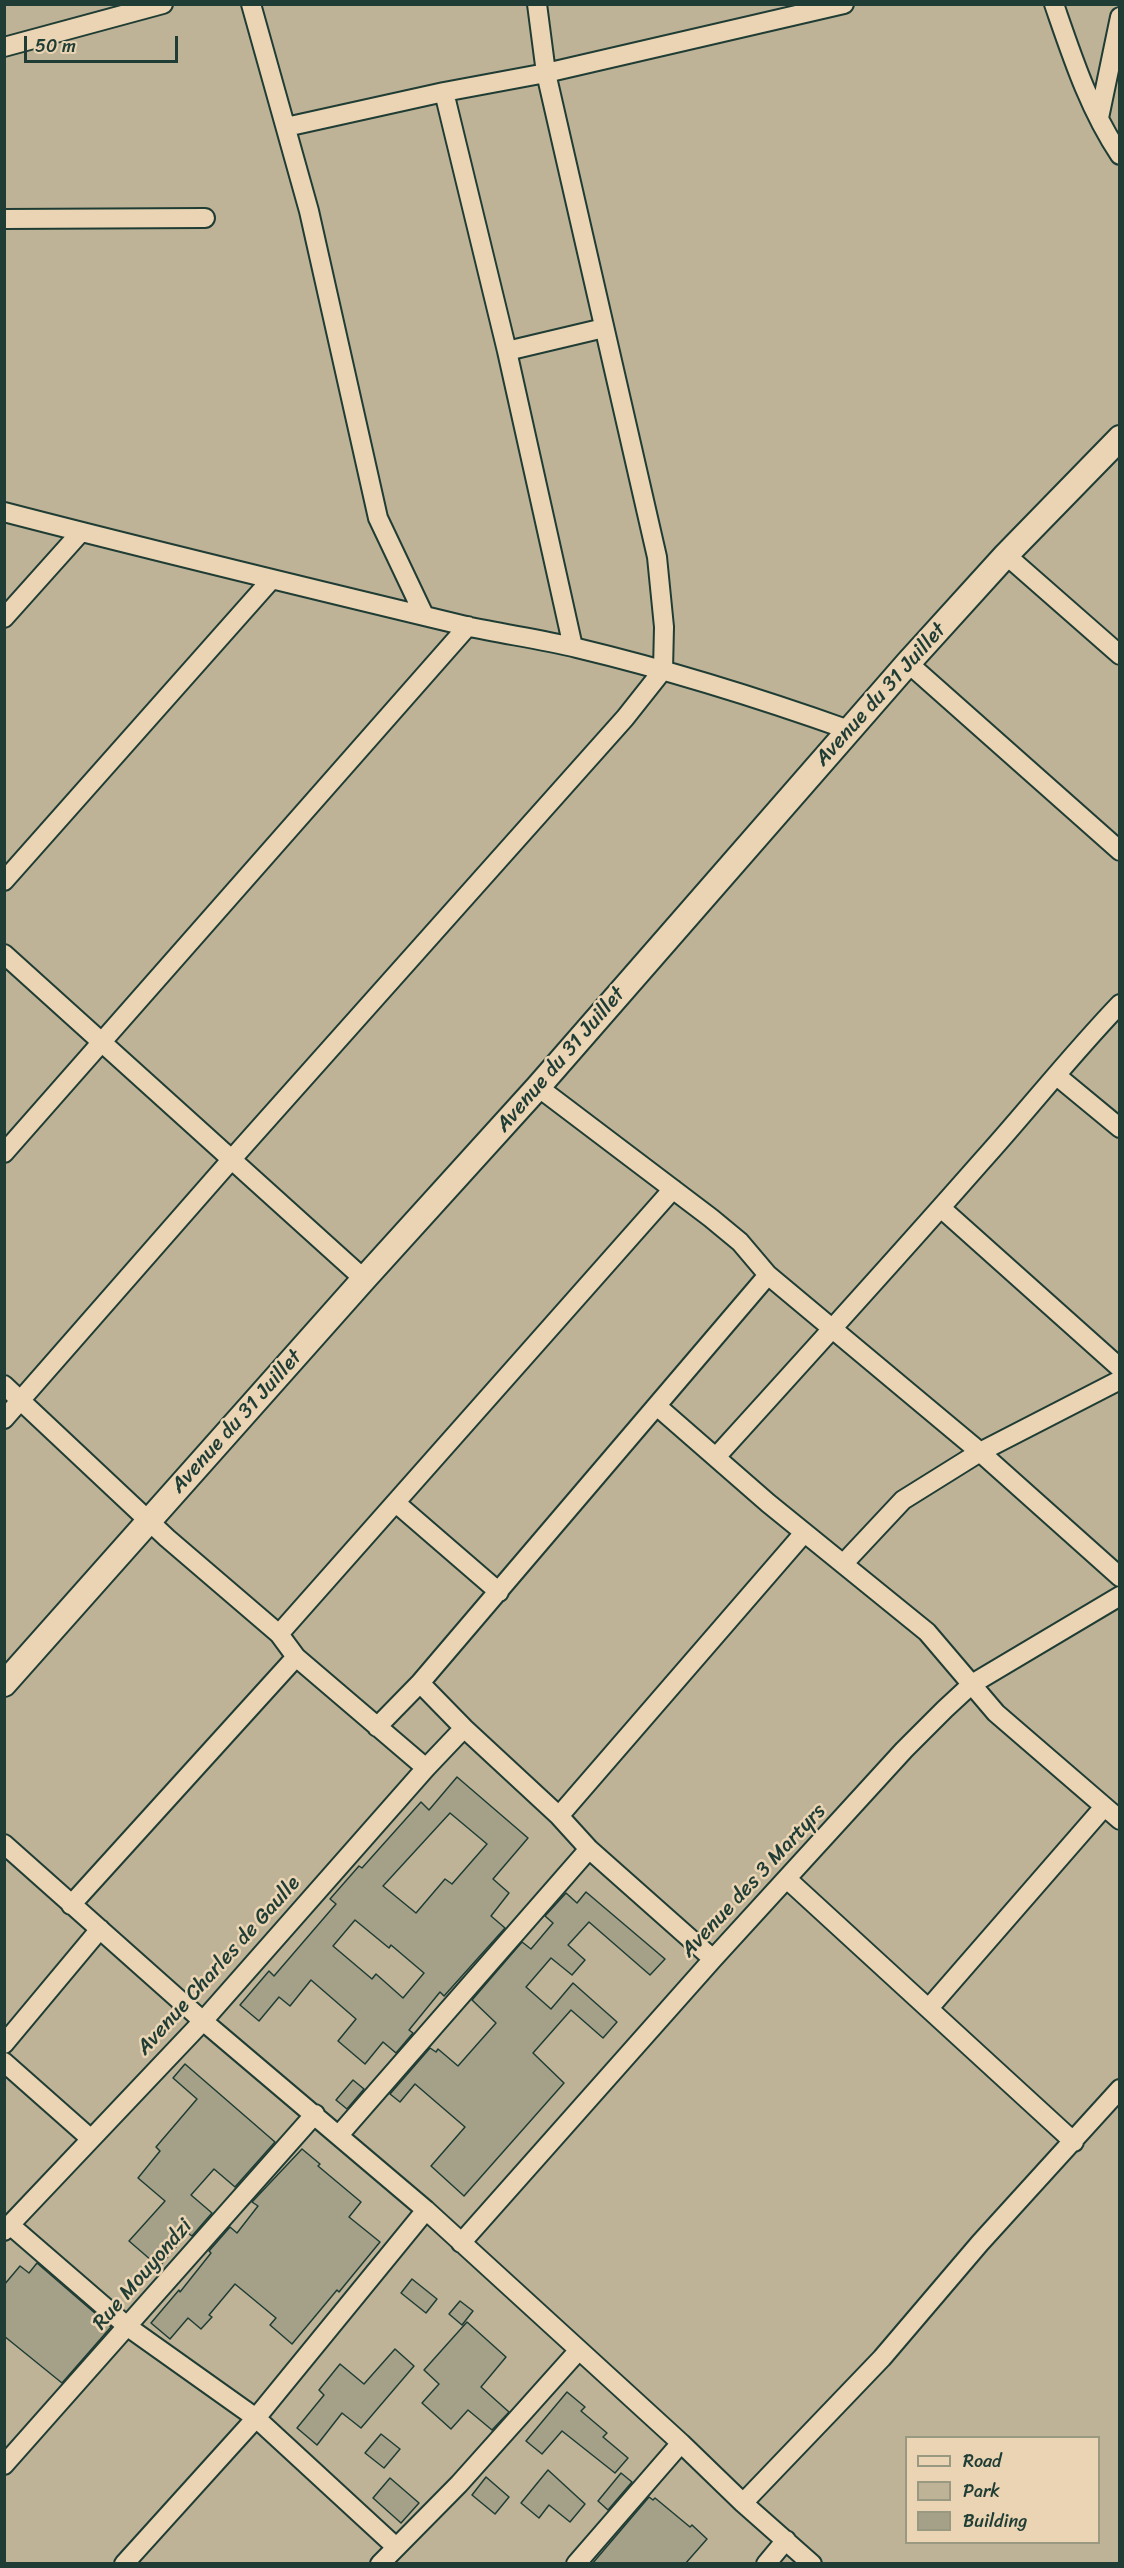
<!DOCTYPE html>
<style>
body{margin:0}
#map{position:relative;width:1124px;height:2568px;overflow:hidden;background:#e2ceae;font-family:Sriracha,sans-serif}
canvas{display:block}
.frame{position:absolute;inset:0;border:6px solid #1f3d34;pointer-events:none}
.legend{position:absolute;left:905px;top:2436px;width:195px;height:108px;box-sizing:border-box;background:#ead4b3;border:2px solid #999880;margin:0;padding:8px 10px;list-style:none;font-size:18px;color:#1f3d34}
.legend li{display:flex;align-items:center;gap:12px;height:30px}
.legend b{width:30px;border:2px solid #999880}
.scale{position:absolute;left:24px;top:36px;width:154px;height:27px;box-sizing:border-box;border:3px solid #1f3d34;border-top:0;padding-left:8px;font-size:18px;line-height:21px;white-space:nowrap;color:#1f3d34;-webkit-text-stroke:4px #ead4b3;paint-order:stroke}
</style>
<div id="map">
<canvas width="1124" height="2568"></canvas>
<div class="frame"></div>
<ul class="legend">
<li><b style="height:8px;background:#ead4b3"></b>Road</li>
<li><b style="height:16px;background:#beb397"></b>Park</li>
<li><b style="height:16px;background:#a5a189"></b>Building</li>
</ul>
<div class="scale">50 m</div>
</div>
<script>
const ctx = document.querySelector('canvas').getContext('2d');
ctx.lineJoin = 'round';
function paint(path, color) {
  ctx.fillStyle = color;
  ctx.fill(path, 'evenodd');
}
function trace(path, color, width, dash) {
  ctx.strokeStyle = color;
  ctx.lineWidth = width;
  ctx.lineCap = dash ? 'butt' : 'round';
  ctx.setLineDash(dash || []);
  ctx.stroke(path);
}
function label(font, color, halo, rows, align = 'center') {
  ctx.font = font + ' Sriracha,sans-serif';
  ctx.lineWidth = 5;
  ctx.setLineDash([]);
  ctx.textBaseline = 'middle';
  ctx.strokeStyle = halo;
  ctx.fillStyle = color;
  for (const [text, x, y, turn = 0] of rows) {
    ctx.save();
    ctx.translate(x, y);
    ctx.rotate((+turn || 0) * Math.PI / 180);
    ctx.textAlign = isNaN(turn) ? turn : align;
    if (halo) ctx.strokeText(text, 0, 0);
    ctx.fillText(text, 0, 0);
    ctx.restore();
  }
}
paint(new Path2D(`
 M 5,5 L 1119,5 L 1119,2563 L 5,2564 ZM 906,2438 L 1098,2438 L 1098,2542 L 906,2542 Z`), '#beb397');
const building = new Path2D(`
 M 457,1777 L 528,1838 L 493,1879 L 509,1893 L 491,1916 L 505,1928 L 444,1996 L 440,1992 L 409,2030 L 413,2033 L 396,2053 L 383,2042 L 365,2064 L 338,2041 L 356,2019 L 311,1980 L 290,2006 L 279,1997 L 259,2021 L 240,2005 L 269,1971 L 274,1976 L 336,1904 L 330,1899 L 359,1866 L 362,1868 L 421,1802 L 429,1810 ZM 450,1813 L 487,1844 L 452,1884 L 445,1879 L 416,1913 L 383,1886 ZM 355,1920 L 389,1948 L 391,1945 L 424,1973 L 403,1998 L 376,1974 L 372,1979 L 333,1946 Z
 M 586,1892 L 665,1959 L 650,1975 L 589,1922 L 568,1945 L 585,1960 L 572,1975 L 551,1958 L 526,1987 L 551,2009 L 573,1983 L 617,2022 L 603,2038 L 571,2010 L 533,2053 L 564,2083 L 464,2196 L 431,2166 L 465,2127 L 415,2084 L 400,2102 L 390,2094 L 430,2048 L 436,2052 L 438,2049 L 458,2066 L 496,2023 L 472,2000 L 522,1942 L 531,1949 L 553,1923 L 545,1916 L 566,1893 L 577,1903 Z
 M 185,2064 L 275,2142 L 235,2187 L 214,2169 L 191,2195 L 212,2213 L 192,2236 L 188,2233 L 159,2267 L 129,2241 L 165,2201 L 138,2178 L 160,2151 L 156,2147 L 197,2099 L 173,2078 Z
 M 353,2080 L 364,2089 L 347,2109 L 336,2100 Z
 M 302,2149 L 320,2164 L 318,2166 L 361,2202 L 349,2217 L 380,2242 L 339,2292 L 337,2290 L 292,2344 L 270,2325 L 276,2318 L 235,2284 L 209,2315 L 212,2317 L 201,2329 L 188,2318 L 170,2339 L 151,2323 L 179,2290 L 180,2292 L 211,2253 L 209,2251 L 230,2227 L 237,2233 L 258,2206 L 252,2202 Z
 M 37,2263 L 111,2327 L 62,2383 L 4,2336 L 4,2285 L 20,2266 L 29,2273 Z
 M 412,2279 L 437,2299 L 426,2313 L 401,2293 Z
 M 460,2301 L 473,2311 L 462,2325 L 449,2314 Z
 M 467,2322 L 506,2357 L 481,2387 L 509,2412 L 492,2430 L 468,2410 L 451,2429 L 422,2403 L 439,2384 L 424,2370 Z
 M 395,2349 L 414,2366 L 361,2428 L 342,2413 L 317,2445 L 297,2428 L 324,2395 L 319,2390 L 340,2364 L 364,2384 Z
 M 567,2392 L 585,2407 L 581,2411 L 607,2433 L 603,2437 L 628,2458 L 615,2473 L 562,2431 L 542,2454 L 526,2441 Z
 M 381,2434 L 400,2449 L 384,2468 L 365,2453 Z
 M 548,2470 L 585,2504 L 570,2522 L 549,2505 L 539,2518 L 521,2503 Z
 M 621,2473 L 632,2482 L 608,2510 L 598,2501 Z
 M 486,2477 L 509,2497 L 495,2514 L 472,2495 Z
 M 390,2478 L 419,2503 L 401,2523 L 373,2498 Z
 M 649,2497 L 653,2500 L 655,2498 L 690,2527 L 692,2525 L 707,2539 L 685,2564 L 592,2564 Z`);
paint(building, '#a5a189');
trace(building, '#1f3d34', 1.5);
const street = new Path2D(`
 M 251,4 L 309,211 L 378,518 L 424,615
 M 1054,4 C 1072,56 1089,109 1120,155
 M 4,47 L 163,4
 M 444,92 L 507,351
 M 1099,118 L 1120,17
 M 286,127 L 444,92 L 546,73 L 844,4
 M 4,219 L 205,218
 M 4,512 C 158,552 312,589 466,626 C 502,634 540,639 577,648 C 669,670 759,698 849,730
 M 1006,555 L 1120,655
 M 4,618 L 81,532
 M 573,647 L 507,351 L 604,328
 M 908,663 L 1120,851
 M 4,881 L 271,580
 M 4,954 L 364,1279
 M 1057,1076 L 1120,1128
 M 538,1087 L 711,1218 L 740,1242 L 768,1275 L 980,1452 L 1120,1577
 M 4,1153 L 468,626
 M 941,1208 L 1120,1368
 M 4,1385 L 167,1538 L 279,1634 L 296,1657 L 426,1768
 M 658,1407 L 768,1503 L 927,1632 L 996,1713 L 1120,1820
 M 4,1419 L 231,1160 L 625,718 L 663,670 L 664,627 L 657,557 L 546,73 L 537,4
 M 716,1457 C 805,1359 894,1261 981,1162 C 1028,1110 1071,1055 1120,1004
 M 396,1503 L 499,1592
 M 844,1563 L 903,1500 L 980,1452 L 1120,1380
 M 279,1634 L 673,1189
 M 420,1683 L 464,1728 L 559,1816 L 589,1849 L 713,1959
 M 377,1727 L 420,1683 L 768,1275
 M 559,1816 L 804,1533
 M 4,1844 L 203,2021 L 426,2210 L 681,2443 L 743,2503 L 812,2564
 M 787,1879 L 1074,2142
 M 71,1905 L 296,1657
 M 929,2008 L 1104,1807
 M 4,2044 L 100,1929
 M 4,2062 L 91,2139
 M 339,2135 L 589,1849
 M 10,2225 L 128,2327 L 256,2418 L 396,2547
 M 4,2231 L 203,2021 L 426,1768 L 464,1728
 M 461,2243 L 713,1959 L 904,1750 L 945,1709 L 972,1684 L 1120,1596
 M 4,2465 L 315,2114
 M 743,2503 L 882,2358 L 980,2243 L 1120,2089
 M 124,2564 L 256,2418 L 426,2210
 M 380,2564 L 459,2484 L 579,2350
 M 576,2564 L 681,2443
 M 766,2564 L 786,2540`);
const secondary = new Path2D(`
 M 4,1684 L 364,1279 L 538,1087 L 908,663 L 1006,555 L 1120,438`);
trace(street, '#1f3d34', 22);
trace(secondary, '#1f3d34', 28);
trace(street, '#ead4b3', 18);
trace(secondary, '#ead4b3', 24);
label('21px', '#1f3d34', '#ead4b3', [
 ["Avenue du 31 Juillet",881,695,-48],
 ["Avenue du 31 Juillet",561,1060,-49],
 ["Avenue du 31 Juillet",237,1422,-48],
 ["Avenue des 3 Martyrs",754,1881,-47],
 ["Avenue Charles de Gaulle",219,1966,-48],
 ["Rue Mouyondzi",143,2275,-49]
]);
</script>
